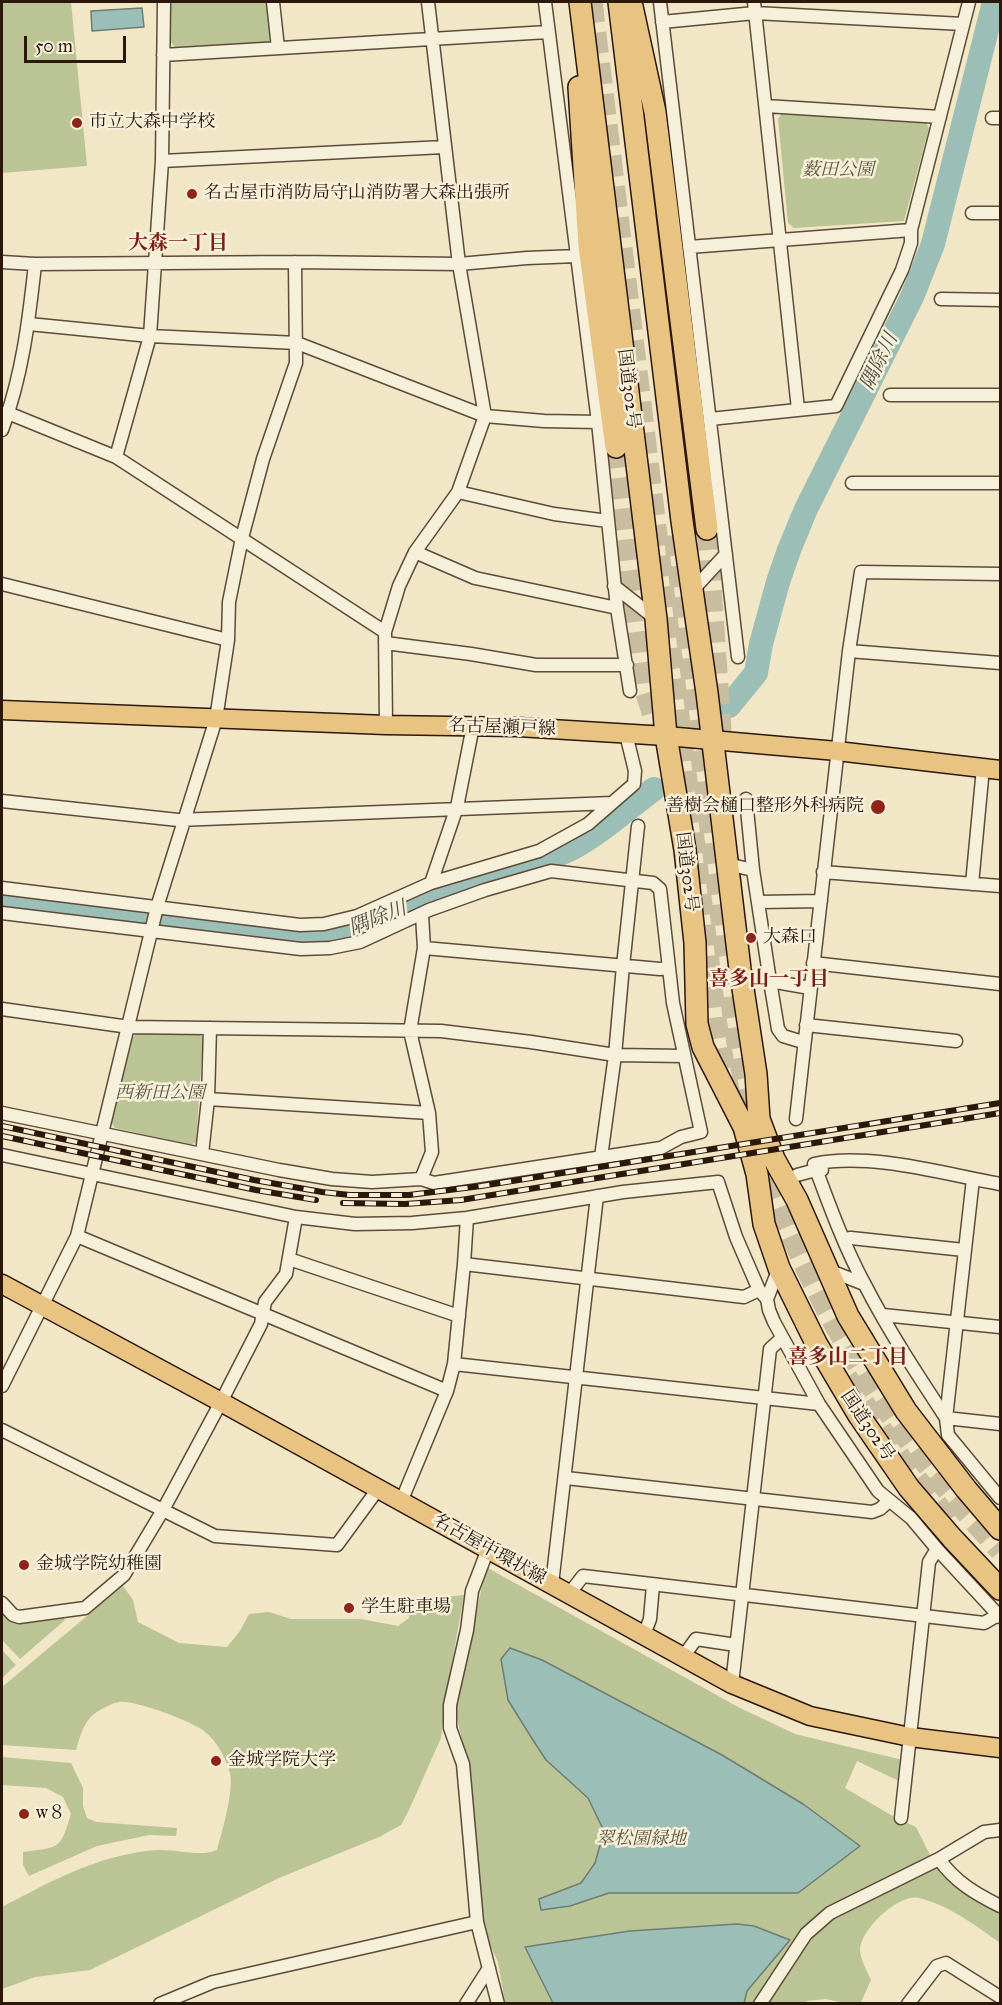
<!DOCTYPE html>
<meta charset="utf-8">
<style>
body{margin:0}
#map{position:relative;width:1002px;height:2005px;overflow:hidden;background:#f1e6c5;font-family:"IM FELL Great Primer",serif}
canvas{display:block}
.frame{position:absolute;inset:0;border:3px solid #2b170c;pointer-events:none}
.scale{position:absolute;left:24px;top:36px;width:102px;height:27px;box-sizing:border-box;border:3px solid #2b170c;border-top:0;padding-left:8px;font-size:18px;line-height:21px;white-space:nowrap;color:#2b170c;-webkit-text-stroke:4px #f6efd9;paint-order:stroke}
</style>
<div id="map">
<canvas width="1002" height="2005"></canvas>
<div class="frame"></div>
<div class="scale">50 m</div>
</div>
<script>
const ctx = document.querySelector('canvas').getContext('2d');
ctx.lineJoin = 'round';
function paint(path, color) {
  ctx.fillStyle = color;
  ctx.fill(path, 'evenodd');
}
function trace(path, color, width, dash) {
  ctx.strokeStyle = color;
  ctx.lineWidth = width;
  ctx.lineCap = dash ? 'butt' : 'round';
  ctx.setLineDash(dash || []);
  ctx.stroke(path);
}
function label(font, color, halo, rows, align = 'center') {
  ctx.font = font + ' "IM FELL Great Primer","Noto Serif JP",serif';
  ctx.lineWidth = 5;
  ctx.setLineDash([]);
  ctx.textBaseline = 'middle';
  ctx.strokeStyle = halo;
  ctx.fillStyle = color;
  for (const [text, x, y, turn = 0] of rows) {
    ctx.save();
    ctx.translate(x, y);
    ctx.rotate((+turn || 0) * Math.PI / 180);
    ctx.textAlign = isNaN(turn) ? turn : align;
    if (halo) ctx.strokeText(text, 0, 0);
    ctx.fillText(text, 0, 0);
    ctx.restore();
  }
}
paint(new Path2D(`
 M 2,2 L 71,2 L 87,166 L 2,173 Z
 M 171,2 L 267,2 L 270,42 L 175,47 L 170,41 Z
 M 782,113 L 926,123 L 929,128 L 904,221 L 794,228 L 788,223 L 778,119 Z
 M 137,1033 L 199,1034 L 203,1038 L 196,1142 L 191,1145 L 115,1128 L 111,1122 L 133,1037 Z
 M 486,1567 L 740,1708 L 795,1734 L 903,1760 L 901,1782 L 857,1761 L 845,1788 L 896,1818 L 916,1827 L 931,1857 L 827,1910 L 778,1968 L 757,1997 L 755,2003 L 505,2003 L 498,1962 L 485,1934 L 469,1766 C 465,1746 457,1728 456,1708 Z
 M 123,1586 L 133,1600 L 138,1622 L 179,1643 L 227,1647 L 240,1631 L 249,1614 L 269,1612 L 291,1619 L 361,1619 L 398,1626 L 409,1618 L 407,1600 L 464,1595 L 445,1702 L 441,1738 L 409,1810 L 401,1825 L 379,1837 L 279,1878 L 90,1970 L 35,1977 L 2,1989 L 2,1907 C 44,1885 87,1861 134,1853 C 143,1851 153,1850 162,1850 C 180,1850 201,1857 217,1850 C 222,1832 234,1791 230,1773 C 225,1757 218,1742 204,1731 C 191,1721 135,1700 119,1702 C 112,1703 99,1710 94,1714 C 83,1723 80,1737 76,1750 L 2,1745 L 2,1687 Z
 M 2,1611 L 8,1618 L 62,1616 L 65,1620 L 20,1659 L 2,1640 Z
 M 2,1650 L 16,1665 L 2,1678 Z
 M 2,1757 L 71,1763 L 83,1788 L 83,1806 L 87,1818 L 96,1822 L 177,1828 L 176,1836 L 149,1835 L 97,1846 L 29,1876 L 23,1865 L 23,1852 C 60,1847 60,1850 71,1814 L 63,1797 L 46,1788 L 2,1785 Z
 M 938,1863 L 1000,1910 L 1000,1943 C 977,1926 948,1905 919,1898 C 899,1893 861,1929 860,1949 C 860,1959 867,1971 871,1980 L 861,2002 L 844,2003 L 826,1999 L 807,2001 L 804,2003 L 766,2004 L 810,1939 L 833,1916 Z`), '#bbc494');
const water = new Path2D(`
 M 142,8 L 144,27 L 92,31 L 91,11 Z
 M 510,1648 L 542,1660 L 722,1755 L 803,1804 L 860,1846 L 798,1893 L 609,1893 L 570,1906 L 541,1910 L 539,1899 L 581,1883 L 595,1863 L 604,1831 L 588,1798 L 546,1760 L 531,1737 L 508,1700 L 501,1659 Z
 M 737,1924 L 754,1926 L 790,1940 L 747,1991 L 744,2003 L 553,2003 L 525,1947 L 630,1931 Z`);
paint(water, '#9bbfb7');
trace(water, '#6e7c73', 1.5);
trace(new Path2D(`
 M 729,706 L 756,673 L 761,644 L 778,582 L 789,550 L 806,509 L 912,297 L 933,244 L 994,2
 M 2,901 L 297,936 C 358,938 411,905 466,884 C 501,871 534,867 569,850 C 600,834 627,809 654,789`), '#9bbfb7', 24);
trace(new Path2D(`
 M 592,2 L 716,1019 L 729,1091
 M 616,447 L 644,687 L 663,747
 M 707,529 L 722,744
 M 674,535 L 733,1017 C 740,1065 748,1112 763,1159 C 796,1263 852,1367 918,1454 C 944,1488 972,1520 1000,1551
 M 847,1377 L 903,1461 L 951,1522`), '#c9bda0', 21, [21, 10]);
const street = new Path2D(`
 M 273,2 L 278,48
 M 545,2 L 598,422 L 617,608 L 630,691
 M 660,2 L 738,657
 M 754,2 L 798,409
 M 662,22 L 755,13 L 963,24
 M 163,55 L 548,32
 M 766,106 L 940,117
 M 992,118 L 1000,118
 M 162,161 L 444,147
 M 972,213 L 1000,213
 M 689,247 L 911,230 L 969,2
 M 2,262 L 35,264 L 295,262 L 459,264 L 527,258 L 577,256
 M 941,299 L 1000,300
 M 29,324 L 150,336 L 297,343 L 485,416 L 544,421 L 598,422
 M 890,395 L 1000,395
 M 2,413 L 8,413 L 116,457 L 385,632
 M 710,419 L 836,406 L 902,270 L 911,243 L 911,230
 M 2,430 C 22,377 29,320 35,264
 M 116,457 L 150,336 L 162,161 L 164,2
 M 852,483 L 1000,483
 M 458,492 L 554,514 L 608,521
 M 415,552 L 475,578 L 617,608
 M 2,584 L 228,640
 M 614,586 L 656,619
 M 691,592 L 726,554
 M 385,643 L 471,654 L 536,665 L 627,665
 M 849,651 L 1000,663
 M 386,725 L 385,632 L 399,586 L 415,552 L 458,492 L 485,416 L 459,264 L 428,2
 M 746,799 L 753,870 L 770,981 L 810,988
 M 2,801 L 178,820 L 612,803
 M 727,864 L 753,870
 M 823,872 L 1000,886
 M 431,883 L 457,807 L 473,726
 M 972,884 L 983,768
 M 2,888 L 300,925 L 324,924 L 357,916 L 431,883 L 539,851 L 588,824 L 634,784 L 635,771 L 626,734
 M 759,902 L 821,901
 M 2,913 L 301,949 L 330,948 L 360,942 L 429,910 L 485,890 L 551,871 L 653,883 L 660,889 L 673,1003 L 701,1132 L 681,1137 L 661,1148 L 434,1183 L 421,1179 L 372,1182 L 332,1179 L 279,1170 L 2,1113
 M 424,948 L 660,969 L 669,968
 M 813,963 L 1000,984
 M 770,981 L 778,1029 L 783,1036 L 803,1042
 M 2,1009 L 129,1027 L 441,1031 L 531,1042 L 615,1055 L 684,1056
 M 806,1025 L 956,1041
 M 208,1099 L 429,1113
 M 796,1119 L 849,651 L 861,572 L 1000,574
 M 202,1154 L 208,1099 L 210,1028
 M 2,1155 L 296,1217 L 355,1224 L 412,1223 L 467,1218 L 623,1192 L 718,1182 L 736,1237 L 759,1290 L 767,1299 L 769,1310 L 774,1322 L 819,1404 L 878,1491 L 911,1518 L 937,1549 L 1000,1617
 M 601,1157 L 615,1055 L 623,966 L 638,826
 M 797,1175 L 816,1170 L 822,1170
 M 421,1179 L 432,1152 L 429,1113 L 410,1031 L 424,948 L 422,915
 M 973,1179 L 946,1418 L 948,1435 L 1000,1498
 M 77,1236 L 447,1391
 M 844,1239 L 851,1238 L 964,1250
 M 289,1259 L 459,1316
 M 464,1264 L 467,1218
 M 828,1270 L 864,1284
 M 767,1299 L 779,1268
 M 883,1315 L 1000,1327
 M 454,1364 L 819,1404
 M 2,1386 L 77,1236 L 157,907 L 216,719 L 228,640 L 229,602 L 242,538 L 263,459 L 296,363 L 295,262
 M 946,1418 C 917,1374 888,1330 864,1283 C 844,1246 829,1204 814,1164 C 870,1152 944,1174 1000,1184
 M 946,1418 L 1000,1424
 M 2,1430 L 215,1536 L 337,1545 L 378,1489
 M 566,1478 L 872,1512 L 880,1509 L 889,1501
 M 401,1502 L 447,1391 L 454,1364 L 464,1264 L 744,1297 L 759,1290
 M 488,1549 L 472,1591 L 467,1630 L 450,1705 L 450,1728 L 463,1764 L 477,1922 L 498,2004
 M 552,1584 L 597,1196
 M 569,1594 L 583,1576 L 984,1623 L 998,1615
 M 2,1603 L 13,1615 L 19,1617 L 85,1608 L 124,1575 L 163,1510 L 221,1402 L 261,1324 L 265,1302 L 286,1274 L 296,1217
 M 644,1635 L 650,1619 L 653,1585
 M 683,1657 L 696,1639 L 736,1645
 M 732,1684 L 770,1349 L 782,1338
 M 901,1818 L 929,1562 L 937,1549
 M 939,1859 C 955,1882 976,1894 1000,1906
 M 160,2004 L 213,1982 L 477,1922
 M 466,2004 L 489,1968
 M 760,2004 L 806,1934 L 830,1913 L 939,1859 L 984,1832 L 1000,1830
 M 908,2004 L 937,1966 L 946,1963 L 1000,1997`);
const primary = new Path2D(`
 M 2,710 L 386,725 L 518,727 L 666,736 L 837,751 L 1000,770
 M 2,1284 L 221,1402 L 732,1684 L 810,1716 L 910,1737 L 1000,1748`);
const highway = new Path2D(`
 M 580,2 L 656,619 L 666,736 L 685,850 L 695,943 L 697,1024 L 703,1047 L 744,1127 L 757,1174 L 764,1224 L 779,1268 L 816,1343 L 858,1414 L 909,1488 L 952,1538 L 1000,1589
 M 619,2 L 682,521 L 707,693 L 740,969 L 756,1074 L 759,1119 L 774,1159 L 797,1200 L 848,1316 L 906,1411 L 966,1489 L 1000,1529
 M 631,2 L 655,112 L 707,529
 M 579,87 L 589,246 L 616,447`);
trace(street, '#5c4b3a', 15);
trace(primary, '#2b170c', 21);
trace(highway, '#2b170c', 24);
trace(street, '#f6efd9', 12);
trace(primary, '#e8c382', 18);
trace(highway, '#e8c382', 21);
const rail = new Path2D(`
 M 2,1126 L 254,1180 L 322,1192 L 350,1195 L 409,1195 L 481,1186 L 1000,1103
 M 2,1136 L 256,1190 L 316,1200
 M 343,1203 L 405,1204 L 461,1200 L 1000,1113`);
trace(rail, '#2b170c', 6);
trace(rail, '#f6efd9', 4, [11]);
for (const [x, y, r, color] of [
 [77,123,6,"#8f2418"],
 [192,194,6,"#8f2418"],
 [878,807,8,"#8f2418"],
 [751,938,6,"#8f2418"],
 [24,1565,6,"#8f2418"],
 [349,1608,6,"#8f2418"],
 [216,1761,6,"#8f2418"],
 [24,1814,6,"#8f2418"]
]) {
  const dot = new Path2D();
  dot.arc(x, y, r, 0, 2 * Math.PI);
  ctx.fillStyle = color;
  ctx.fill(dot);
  trace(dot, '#f6efd9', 2);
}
label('18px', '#2b170c', '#f6efd9', [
 ["市立大森中学校",89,123],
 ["名古屋市消防局守山消防署大森出張所",204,194],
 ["善樹会樋口整形外科病院",864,807,"right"],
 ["大森口",763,938],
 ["金城学院幼稚園",36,1565],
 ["学生駐車場",361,1608],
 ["金城学院大学",228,1761],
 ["w８",36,1814]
], 'left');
label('italic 18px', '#5d543c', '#f6efd9', [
 ["薮田公園",838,171],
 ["西新田公園",160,1094],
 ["翠松園緑地",641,1840]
]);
label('18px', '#2b170c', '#f6efd9', [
 ["国道302号",628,389,83],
 ["名古屋瀬戸線",502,728,2],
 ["国道302号",686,872,83],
 ["国道302号",867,1426,56],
 ["名古屋中環状線",489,1550,29]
]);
label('bold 20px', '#7a1f14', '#f6efd9', [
 ["大森一丁目",178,244],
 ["喜多山一丁目",769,980],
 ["喜多山二丁目",848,1358]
]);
label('italic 20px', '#525248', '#f6efd9', [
 ["隅除川",880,362,-64],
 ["隅除川",378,919,-21]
]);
</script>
